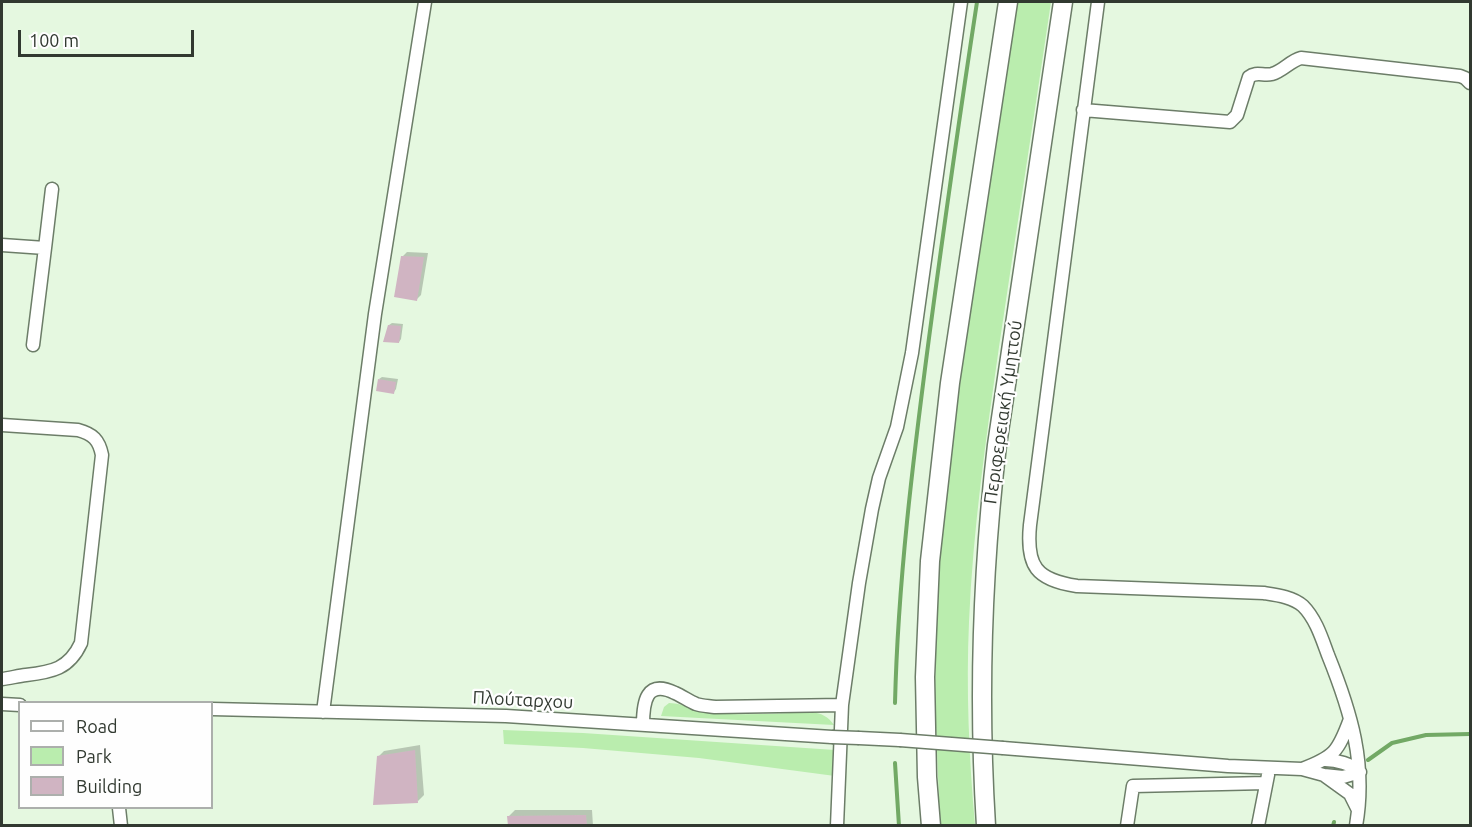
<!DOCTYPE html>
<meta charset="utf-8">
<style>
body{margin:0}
#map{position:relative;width:1472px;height:827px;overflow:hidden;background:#e5f8e0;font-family:Ubuntu,sans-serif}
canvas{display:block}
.frame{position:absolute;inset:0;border:3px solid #313930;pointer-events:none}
.legend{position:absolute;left:18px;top:701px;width:195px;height:108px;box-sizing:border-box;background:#fefefe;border:2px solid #acafac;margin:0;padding:8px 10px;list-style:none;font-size:18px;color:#313930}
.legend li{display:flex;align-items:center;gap:12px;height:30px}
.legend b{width:30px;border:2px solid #acafac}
.scale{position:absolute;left:18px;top:30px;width:176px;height:27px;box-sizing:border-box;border:3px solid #313930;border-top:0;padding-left:8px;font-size:18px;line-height:21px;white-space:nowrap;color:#313930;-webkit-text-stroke:4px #fefefe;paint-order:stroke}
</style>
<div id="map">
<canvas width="1472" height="827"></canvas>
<div class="frame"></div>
<ul class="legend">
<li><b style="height:8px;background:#fff"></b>Road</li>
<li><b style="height:16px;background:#baedae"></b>Park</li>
<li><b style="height:16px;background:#d0b4c2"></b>Building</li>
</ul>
<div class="scale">100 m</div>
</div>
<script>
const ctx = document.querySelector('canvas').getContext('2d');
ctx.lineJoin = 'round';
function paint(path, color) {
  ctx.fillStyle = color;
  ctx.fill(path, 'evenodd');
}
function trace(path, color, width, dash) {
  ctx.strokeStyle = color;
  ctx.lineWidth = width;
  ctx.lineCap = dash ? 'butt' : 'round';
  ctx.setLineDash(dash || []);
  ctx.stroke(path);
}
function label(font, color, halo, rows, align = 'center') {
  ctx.font = font + ' Ubuntu,sans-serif';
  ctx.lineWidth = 4.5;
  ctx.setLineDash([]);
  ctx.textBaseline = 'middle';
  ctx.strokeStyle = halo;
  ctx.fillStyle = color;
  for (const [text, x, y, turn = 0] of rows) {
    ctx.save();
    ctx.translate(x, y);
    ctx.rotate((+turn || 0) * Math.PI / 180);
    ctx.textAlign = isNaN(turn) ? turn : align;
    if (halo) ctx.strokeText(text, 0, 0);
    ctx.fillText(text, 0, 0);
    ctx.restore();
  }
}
paint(new Path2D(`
 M 1017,2 L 1051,2 C 1034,117 1016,232 999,347 C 986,438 973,529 969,622 C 966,689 969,758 975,825 L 940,826 L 935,700 L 936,623 L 940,543 L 958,385 Z
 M 669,703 C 685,703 698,712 714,713 C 747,716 779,713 812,712 C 822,714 828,716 834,725 L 661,716 L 664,707 Z
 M 503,730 L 583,733 L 835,750 L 835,776 L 699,758 L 583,748 L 504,744 Z`), '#baedae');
paint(new Path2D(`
 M 407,252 L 428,253 L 421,295 L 417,299 L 402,257 Z
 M 392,323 L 403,324 L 401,339 L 399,342 L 389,325 Z
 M 382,377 L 398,379 L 396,389 L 394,392 L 379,379 Z
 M 420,745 L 424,795 L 418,801 L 378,757 L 384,751 Z
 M 515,810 L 592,810 L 593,826 L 509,826 L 509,816 Z`), '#0003');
trace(new Path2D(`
 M 895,703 C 898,581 913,460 929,338 C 944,226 960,113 977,2
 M 1368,760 L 1392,743 L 1426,735 L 1470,734
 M 895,763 L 899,826
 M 1333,826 L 1334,822`), '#72a965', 4);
paint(new Path2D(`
 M 401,256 L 424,257 L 417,301 L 394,297 Z
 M 388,325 L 401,326 L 399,343 L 383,342 Z
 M 378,379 L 396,382 L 394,394 L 376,391 Z
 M 415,750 L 418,803 L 373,805 L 377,756 Z
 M 586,815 L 587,826 L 508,826 L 507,816 Z`), '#d0b4c2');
const minor = new Path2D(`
 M 1098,2 L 1030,525 C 1026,566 1036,580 1077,586 L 1264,593 C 1277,595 1293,597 1303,606 C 1316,619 1322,639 1328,655 C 1351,712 1367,764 1356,826
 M 1083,110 L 1230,122 L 1237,115 L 1249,77 C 1256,71 1263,76 1272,74 C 1283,71 1290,61 1301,58 L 1460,76 L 1465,78 L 1470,83
 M 2,245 L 45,248 L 33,345
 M 45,248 L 52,189
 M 2,425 L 78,430 C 93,434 99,440 102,455 L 81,643 C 69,669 52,672 26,675 C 18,676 10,678 2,679
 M 2,704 L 20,705
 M 212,709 L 506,716 L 832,737
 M 323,712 L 375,314 L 425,2
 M 643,725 C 643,702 646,679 675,693 C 682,696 689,701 696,704 C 702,706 709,706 715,707 L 842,705
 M 859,738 L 900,740
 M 1003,748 L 1228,766 L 1302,769 L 1324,775 L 1343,777 L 1360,772
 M 1325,760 C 1337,760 1351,764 1360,772
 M 1302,769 C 1334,757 1338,752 1350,719
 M 1325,776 L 1350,794 L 1358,810
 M 119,808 L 121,826
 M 837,826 L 842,705 L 859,583 L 872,509 L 879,478 L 897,427 L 912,353 L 961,2
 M 1127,826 L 1133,786 L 1266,783
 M 1258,826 L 1268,775`);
const highway = new Path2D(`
 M 931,826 L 927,777 L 925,677 L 930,561 L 950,383 L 1008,2
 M 986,826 C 978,698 982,572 997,445 L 1063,2`);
trace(minor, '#6c7d68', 15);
trace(highway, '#6c7d68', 21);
trace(minor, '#fff', 12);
trace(highway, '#fff', 18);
const minorBridge = new Path2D(`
 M 832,737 L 859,738
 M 900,740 L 1003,748`);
trace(minorBridge, '#6c7d68', 15, []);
trace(minorBridge, '#fff', 12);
label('18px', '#313930', '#fefefe', [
 ["Περιφερειακή Υμηττού",1003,412,-82],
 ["Πλούταρχου",523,700,3]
]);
</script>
